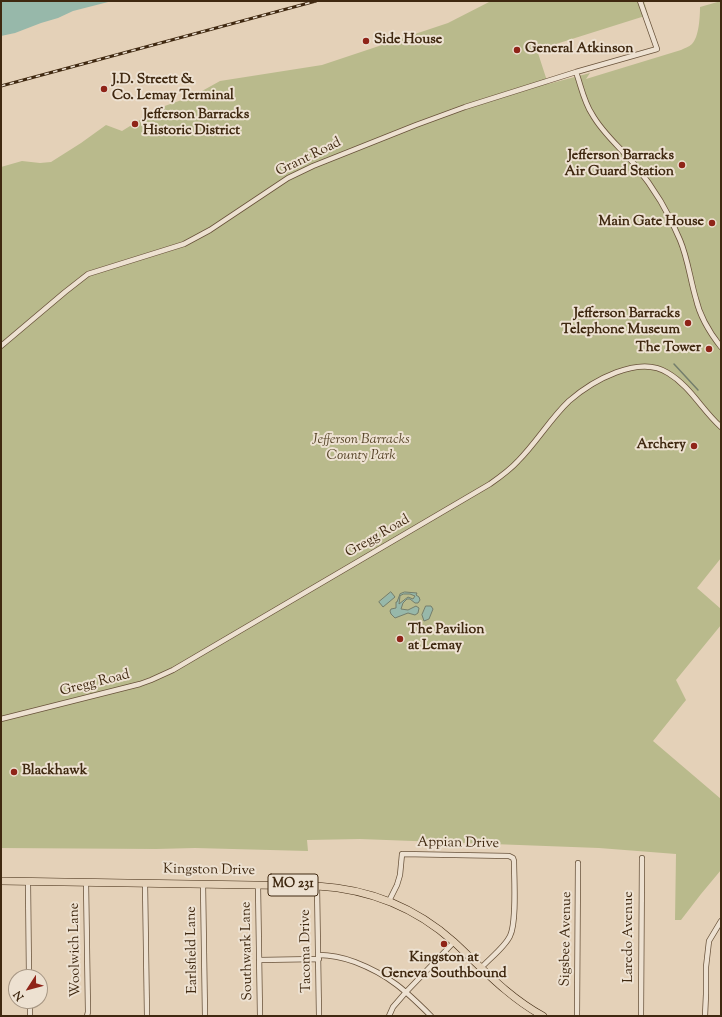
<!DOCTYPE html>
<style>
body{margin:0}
#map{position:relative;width:722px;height:1017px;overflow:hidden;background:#e4d1b8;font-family:"Sorts Mill Goudy",serif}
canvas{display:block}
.frame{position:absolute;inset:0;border:2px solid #3f2810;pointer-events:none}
.north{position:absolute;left:8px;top:969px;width:40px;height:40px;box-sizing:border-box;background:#ede1d1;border:1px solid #a79784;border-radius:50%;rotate:234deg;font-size:11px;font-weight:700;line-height:16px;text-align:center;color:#3f2810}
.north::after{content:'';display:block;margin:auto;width:14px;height:18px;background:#8f2418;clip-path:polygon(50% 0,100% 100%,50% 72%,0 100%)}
</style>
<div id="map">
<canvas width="722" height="1017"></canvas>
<div class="frame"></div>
<div class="north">N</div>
</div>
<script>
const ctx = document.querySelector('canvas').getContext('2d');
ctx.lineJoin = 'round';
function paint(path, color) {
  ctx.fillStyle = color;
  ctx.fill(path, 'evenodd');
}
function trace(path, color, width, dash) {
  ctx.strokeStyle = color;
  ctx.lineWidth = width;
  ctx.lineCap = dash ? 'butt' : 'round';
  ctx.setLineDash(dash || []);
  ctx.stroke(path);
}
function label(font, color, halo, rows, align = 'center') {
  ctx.font = font + ' "Sorts Mill Goudy",serif';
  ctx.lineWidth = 4;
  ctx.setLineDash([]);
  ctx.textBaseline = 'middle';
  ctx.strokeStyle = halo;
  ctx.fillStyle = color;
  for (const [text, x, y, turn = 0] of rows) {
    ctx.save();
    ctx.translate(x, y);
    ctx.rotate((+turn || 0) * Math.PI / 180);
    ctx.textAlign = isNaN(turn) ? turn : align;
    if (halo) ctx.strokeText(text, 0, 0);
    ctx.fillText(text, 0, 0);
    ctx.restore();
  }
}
paint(new Path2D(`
 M 491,1 L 644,1 L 648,15 L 537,50 L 548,84 L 590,73 L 586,79 L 681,50 C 684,48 689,47 692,44 C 699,37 700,17 700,7 L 721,1 L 721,558 L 697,588 L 721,609 L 721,625 L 676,680 L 686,700 L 653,741 L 721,799 L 721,870 L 701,894 L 681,920 L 675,920 L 676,854 L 599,848 L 360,839 L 307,840 L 308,851 L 195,848 L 156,849 L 1,848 L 1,167 L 22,161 L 40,163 L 51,162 L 81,143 L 106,125 L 122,131 L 159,108 L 193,96 L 220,81 L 322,65 L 448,23 Z`), '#b9ba8c');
const water = new Path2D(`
 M 1,1 L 131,1 L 71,15 L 1,39 Z
 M 391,592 L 395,597 L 383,607 L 379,602 Z
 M 405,592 L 417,593 L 416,595 L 419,597 L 420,600 L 418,603 L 415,603 L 410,599 L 407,599 L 403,603 L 401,609 L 408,610 L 416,606 L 419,608 L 418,613 L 415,615 L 408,613 L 395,618 L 391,614 L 390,611 L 391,609 L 396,608 L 396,602 L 397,602 L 400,594 ZM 404,594 L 410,594 L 415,596 L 413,599 L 408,597 L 399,604 L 400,596 Z
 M 426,606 L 431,606 L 433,609 L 429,619 L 424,621 L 422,615 Z`);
paint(water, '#97b8aa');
trace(water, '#747e6c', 1);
paint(new Path2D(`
 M 112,1 L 133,1 L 132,3 L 72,17 L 22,38 L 1,41 L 1,36 L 15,33 L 41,23 L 58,18 L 73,11 Z`), '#e4d1b8');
trace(new Path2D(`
 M 674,364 L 698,390`), '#747e6c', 1.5);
const street = new Path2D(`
 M 576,72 C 581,86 584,102 592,114 C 603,134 621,148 635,165 C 654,188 669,213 680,240 C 688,259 690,279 696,299 C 700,317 710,333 721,347
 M 1,346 L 65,292 L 88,274 L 184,244 L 210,230 L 288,178 L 313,166 L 416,125 L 465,107 L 576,72 L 657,49 L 640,1
 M 1,719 L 140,684 L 151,680 L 173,670 L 490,484 C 500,477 510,470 518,461 C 537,442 550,419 569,401 C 592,381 639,354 668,373 C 690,386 702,410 721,427
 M 28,882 L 29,977
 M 86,882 L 88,1012 L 87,1016
 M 145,883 L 147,1016
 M 203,884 L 205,1016
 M 258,885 L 260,1016
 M 317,886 L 319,1016
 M 389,901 L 397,885 L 400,875 L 402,854 L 509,856 L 513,858 L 514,861 C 514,878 517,922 510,936 C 505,947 489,959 481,968
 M 319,955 C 331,955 344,958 355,962 C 389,975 406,991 431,1016
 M 259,960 L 319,959
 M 30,1001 L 30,1016
 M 389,1016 L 393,1007 L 406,992 L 454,942
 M 577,1016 L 578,863
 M 641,1016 L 642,858
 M 705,1016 L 706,994 L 706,967 L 709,941 L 721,921`);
const primary = new Path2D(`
 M 1,881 L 317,886 C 369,889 415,907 454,942 C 482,968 508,997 543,1016`);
trace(street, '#68523a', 6);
trace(primary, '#3f2810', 8);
trace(street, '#ede1d1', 4.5);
trace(primary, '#e4d1b8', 7);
const rail = new Path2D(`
 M 1,86 L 316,1`);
trace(rail, '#3f2810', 3);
trace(rail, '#ede1d1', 1.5, [4.5]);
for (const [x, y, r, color] of [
 [366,41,4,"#8f2418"],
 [517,50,4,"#8f2418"],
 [104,89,4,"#8f2418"],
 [135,124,4,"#8f2418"],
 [682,165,4,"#8f2418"],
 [712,223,4,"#8f2418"],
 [688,323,4,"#8f2418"],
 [709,349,4,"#8f2418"],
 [694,446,4,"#8f2418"],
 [400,639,4,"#8f2418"],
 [14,772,4,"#8f2418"],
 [444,944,4,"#8f2418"]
]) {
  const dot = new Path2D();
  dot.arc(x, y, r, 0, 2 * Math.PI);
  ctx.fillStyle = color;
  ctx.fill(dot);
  trace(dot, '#ede1d1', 1.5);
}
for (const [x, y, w] of [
 [293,885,50]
]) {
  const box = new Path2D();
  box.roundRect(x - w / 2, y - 11, w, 22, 3);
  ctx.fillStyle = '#ede1d1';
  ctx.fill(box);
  trace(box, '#3f2810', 1);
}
label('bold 13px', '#3f2810', null, [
 ["MO 231",293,885]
]);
label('bold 14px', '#3f2810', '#ede1d1', [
 ["Side House",374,41],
 ["General Atkinson",525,50],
 ["J.D. Streett &",112,81],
 ["Co. Lemay Terminal",112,97],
 ["Jefferson Barracks",143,116],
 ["Historic District",143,132],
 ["Jefferson Barracks",674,157,"right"],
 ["Air Guard Station",674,173,"right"],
 ["Main Gate House",704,223,"right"],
 ["Jefferson Barracks",680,315,"right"],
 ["Telephone Museum",680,331,"right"],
 ["The Tower",701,349,"right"],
 ["Archery",686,446,"right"],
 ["The Pavilion",408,631],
 ["at Lemay",408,647],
 ["Blackhawk",22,772],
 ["Kingston at",444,959,"center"],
 ["Geneva Southbound",444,975,"center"]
], 'left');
label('14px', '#3f2810', '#ede1d1', [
 ["Grant Road",309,158,-26],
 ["Gregg Road",378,537,-30],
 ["Gregg Road",95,684,-14],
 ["Appian Drive",458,844,1],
 ["Kingston Drive",209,871,1],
 ["Laredo Avenue",630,937,-90],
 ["Sigsbee Avenue",567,939,-89],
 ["Woolwich Lane",76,950,-91],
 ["Earlsfield Lane",193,950,-91],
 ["Southwark Lane",248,951,-91],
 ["Tacoma Drive",307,951,-91]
]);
label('italic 14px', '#574529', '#ede1d1', [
 ["Jefferson Barracks",361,441],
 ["County Park",361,457]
]);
</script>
